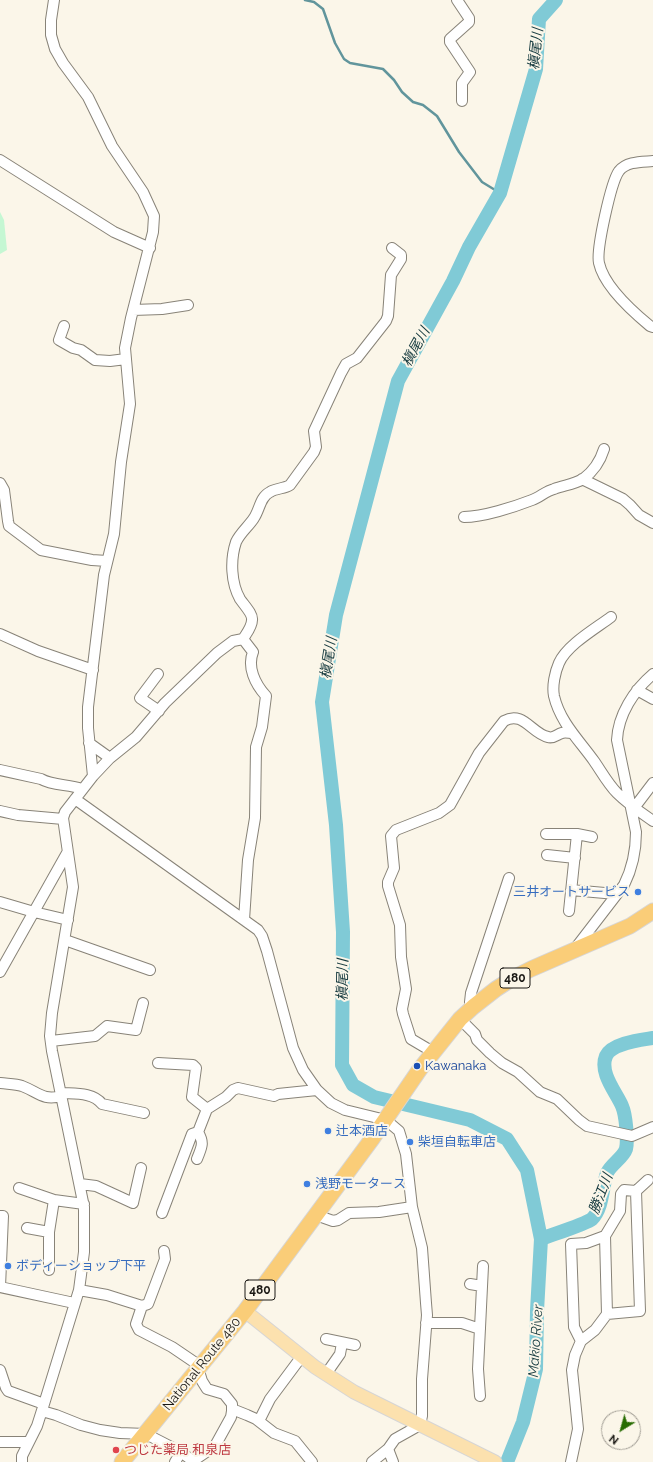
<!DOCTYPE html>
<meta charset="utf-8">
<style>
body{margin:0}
#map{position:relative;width:653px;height:1462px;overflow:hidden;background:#fbf6e9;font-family:Raleway,sans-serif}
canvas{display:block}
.north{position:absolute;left:601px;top:1410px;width:40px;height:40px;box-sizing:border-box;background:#fbf6e9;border:1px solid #a19d94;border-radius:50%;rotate:217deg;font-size:11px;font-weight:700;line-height:16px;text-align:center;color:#1a1814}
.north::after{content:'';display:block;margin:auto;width:14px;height:18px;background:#286c03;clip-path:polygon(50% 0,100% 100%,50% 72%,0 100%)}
</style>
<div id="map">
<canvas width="653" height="1462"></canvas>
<div class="north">N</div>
</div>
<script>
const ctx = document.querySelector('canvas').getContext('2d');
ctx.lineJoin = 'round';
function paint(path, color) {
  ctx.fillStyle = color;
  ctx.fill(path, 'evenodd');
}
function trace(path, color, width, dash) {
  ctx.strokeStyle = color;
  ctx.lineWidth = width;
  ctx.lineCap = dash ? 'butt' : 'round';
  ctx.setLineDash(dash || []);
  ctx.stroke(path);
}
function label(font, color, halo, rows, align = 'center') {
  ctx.font = font + ' Raleway,"Noto Sans JP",sans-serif';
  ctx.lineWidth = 4;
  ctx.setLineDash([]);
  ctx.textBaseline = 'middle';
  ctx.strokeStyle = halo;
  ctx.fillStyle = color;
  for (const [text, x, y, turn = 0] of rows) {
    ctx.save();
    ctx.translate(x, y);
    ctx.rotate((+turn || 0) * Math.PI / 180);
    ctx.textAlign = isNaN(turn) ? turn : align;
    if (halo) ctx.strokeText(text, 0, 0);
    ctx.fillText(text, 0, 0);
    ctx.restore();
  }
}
paint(new Path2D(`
 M 0,212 L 4,220 L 7,250 L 0,254 Z`), '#c5f7d3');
trace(new Path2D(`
 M 305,0 L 314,2 L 323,9 L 335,43 L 344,59 L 350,63 L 383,69 L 394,80 L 402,92 L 413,102 L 423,105 L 437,116 L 459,152 L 482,182 L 500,193`), '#61959c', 2.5);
trace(new Path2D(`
 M 541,1239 C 551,1235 586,1224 592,1219 C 603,1208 602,1187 607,1173 C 611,1164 623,1158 626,1149 C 628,1140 626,1115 622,1106 C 616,1092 599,1073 606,1056 C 612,1043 641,1040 653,1038
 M 507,1462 L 523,1422 L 536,1369 L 537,1311 L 541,1239 L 527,1170 L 507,1139 L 470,1120 L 374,1097 L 353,1085 L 342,1065 L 343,932 L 336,825 L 322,702 L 336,615 L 398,381 L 453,281 L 469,247 L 500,193 L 536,69 L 539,19 L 556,0`), '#80cad6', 14);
const minor = new Path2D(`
 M 457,0 L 469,18 L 469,22 L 450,39 L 450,42 L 470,72 L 462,83 L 462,101
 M 0,160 L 114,232 L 150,248
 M 653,161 C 642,162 627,161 619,171 C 611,182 596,250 599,263 C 604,286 633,312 650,326 L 653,327
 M 133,310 L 162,309 L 188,305
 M 64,326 L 59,340 L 73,348 L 81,350 L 95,360 L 110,361 L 126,359
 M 582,479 L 623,499 L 630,505 L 639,515 L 653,523
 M 0,483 L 4,490 L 8,521 L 9,526 L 41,550 L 92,560 L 107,561
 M 464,517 C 483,517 514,507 532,500 C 540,497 546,491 554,489 C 564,485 573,485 583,479 C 594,471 600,462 604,449
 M 611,617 C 595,629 567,645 559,663 C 555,672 552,686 554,696 C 560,722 579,740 594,761 C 601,771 608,784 617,793 C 628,804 640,812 653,821
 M 0,634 L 38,651 L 93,670
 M 243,639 C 246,634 252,627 252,620 C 253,614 244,605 240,599 C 231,583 230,560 236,542 C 240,533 249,526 254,518 C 260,509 260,497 270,492 C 276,488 284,489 290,485 L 314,452 L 316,447 L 314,431 L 341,373 L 346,364 L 357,358 L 386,321 L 388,316 L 391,275 L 401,259 L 401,255 L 392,248
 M 243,639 L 253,652 C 247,667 255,684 266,696 L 262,727 L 256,747 L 255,818 L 248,860 L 244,920
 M 158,674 L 140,698 L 159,711
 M 637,690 L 653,699
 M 89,743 L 110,758
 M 0,770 L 41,779 C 53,786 69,784 82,789
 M 93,776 L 110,758 L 136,737 L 165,703 L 217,653 L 233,641 L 243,639
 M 75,799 L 258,930 L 262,936 L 267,951 L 293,1048 L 303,1070 L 317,1090 L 331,1103 L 345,1110 L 386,1120 L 399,1131 L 406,1154 L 412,1207 L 422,1248 L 426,1303 L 427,1315 L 422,1379 L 422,1416 L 420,1425 L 395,1439 L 388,1449 L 372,1462
 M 634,808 L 653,783
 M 0,811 L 18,815 L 63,819
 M 546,834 L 577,834 L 592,837
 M 547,855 L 575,858
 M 571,890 L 616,894
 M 0,902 L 34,912 L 68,920
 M 569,911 L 577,834
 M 65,940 L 150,970
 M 574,950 L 624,885 C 632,869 636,849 636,832 L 617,740 C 618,715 634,690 653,674
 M 0,972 L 67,853
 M 473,1007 L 470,1002 L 471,993 L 509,878
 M 460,1019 L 475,1034 L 477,1040 L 490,1053 L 502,1063 L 518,1072 L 540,1092 L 557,1099 L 579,1120 L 587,1126 L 632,1136 L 653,1127
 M 51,1041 L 95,1036 L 107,1026 L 136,1030 L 143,1003
 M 433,1052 L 411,1039 L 403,1014 L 402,1009 L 406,989 L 401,957 L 400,925 L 388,886 L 388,882 L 394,868 L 391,836 L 396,830 L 439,813 L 450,805 L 479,753 L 504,721 C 523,710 532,734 548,737 C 554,739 557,734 562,733 C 565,732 569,733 572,733
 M 158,1063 L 193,1065 L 196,1068 L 192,1097 L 207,1109 L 198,1132 L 192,1134 L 162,1213
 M 0,1083 C 7,1084 16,1084 22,1086 C 38,1092 43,1101 61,1096
 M 61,1093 C 74,1094 93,1092 102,1104 L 144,1113
 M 207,1109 L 226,1097 L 233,1090 L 238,1088 L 274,1096 L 278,1094 L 317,1090
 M 197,1159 C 201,1148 205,1144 198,1132
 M 80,1184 L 96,1186 L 133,1203 L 141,1168
 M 19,1188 L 54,1200 L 84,1204
 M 316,1215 L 333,1221 L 338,1220 L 349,1213 L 379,1212 L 412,1207
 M 0,1216 L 3,1216 L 0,1287
 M 27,1228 L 49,1232
 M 49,1270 L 49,1232 L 54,1200
 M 470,1284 L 482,1286
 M 0,1287 L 74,1303
 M 79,1290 L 107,1295 L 142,1306 L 148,1304 L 165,1259 L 164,1251
 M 142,1306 L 136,1324 L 139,1330 L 172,1347 L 200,1366
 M 607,1314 L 640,1311 L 636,1191
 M 426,1323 L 462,1323 L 480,1329
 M 326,1339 L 355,1345
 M 581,1341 L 574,1327 L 571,1244 L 586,1243 L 605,1236 L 620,1211 L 621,1194 L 624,1190 L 636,1191 L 648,1180
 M 0,1370 L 6,1388 L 8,1391 L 44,1404
 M 326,1374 L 340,1354 L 342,1343
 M 480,1396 L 478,1369 L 483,1266
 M 232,1409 L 247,1415 L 256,1419 L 274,1433 L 295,1441 L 312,1462
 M 42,1411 L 56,1415 L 81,1425 L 100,1430 L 120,1433 L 146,1434 L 181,1452 L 194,1462
 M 259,1421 L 270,1399 L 302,1356
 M 0,1442 L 29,1442
 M 388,1449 L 393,1462
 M 193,1461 L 215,1446 L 231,1417 L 232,1411 L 232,1404 L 224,1394 L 207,1389 L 202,1381 L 198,1368
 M 22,1462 L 22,1456 L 37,1426 L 44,1404 L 79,1290 L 84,1252 L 84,1207 L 52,1051 L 50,1036 L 52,1013 L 73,887 L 63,818 L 65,812 L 93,776 L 88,728 L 88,707 L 104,575 L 114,534 L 121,462 L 130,404 L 125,348 L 131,318 L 153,232 L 154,216 L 143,192 L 112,146 L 88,97 L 63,63 L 55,49 L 51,35 L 51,20 L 54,0
 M 175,1462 L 181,1452
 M 571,1462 L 578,1429 L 572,1370 L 575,1355 L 581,1341 L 595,1330 L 607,1314 L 605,1236`);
const major = new Path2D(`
 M 245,1311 L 315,1367 L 354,1392 L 495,1462`);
const highway = new Path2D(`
 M 122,1462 L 245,1311 L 372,1139 L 420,1069 L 460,1019 L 473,1007 L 496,989 L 513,978 L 531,969 L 630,926 L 653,911`);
trace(minor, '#888378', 12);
trace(major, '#d6d5d5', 15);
trace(highway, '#d6d5d5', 17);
trace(minor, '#fff', 10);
trace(major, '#fce1ae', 13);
trace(highway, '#facd78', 15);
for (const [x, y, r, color] of [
 [638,892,4,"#3f7fe0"],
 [417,1066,4,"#1a4fb4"],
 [328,1131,4,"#3f7fe0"],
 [410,1142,4,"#3f7fe0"],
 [307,1184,4,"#3f7fe0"],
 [8,1266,4,"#3f7fe0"],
 [116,1450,4,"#e0444e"]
]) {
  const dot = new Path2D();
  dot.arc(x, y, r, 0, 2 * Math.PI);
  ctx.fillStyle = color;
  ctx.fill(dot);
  trace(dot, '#fbf6e9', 1.5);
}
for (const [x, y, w] of [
 [515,978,30],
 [260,1290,30]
]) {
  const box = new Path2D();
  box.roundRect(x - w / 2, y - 10, w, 20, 3);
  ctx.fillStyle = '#fbf6e9';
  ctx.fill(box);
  trace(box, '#1a1814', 1);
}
label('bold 12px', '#1a1814', null, [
 ["480",515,978],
 ["480",260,1290]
]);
label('13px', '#366cbe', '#fbf6e9', [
 ["三井オートサービス",630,892,"right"],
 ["辻本酒店",336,1131],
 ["柴垣自転車店",418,1142],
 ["浅野モータース",315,1184],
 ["ボディーショップ下平",16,1266]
], 'left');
label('13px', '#164399', '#fbf6e9', [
 ["Kawanaka",425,1066]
], 'left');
label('13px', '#1a1814', '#fbf6e9', [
 ["National Route 480",202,1364,-51]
]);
label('13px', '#be3a42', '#fbf6e9', [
 ["つじた薬局 和泉店",124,1450]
], 'left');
label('italic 14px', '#14393e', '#fbf6e9', [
 ["槇尾川",536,49,-84],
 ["槇尾川",416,347,-61],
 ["槇尾川",329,658,-81],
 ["槇尾川",343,980,-89],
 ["勝江川",601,1194,-69],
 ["Makio River",536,1341,-86]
]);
</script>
